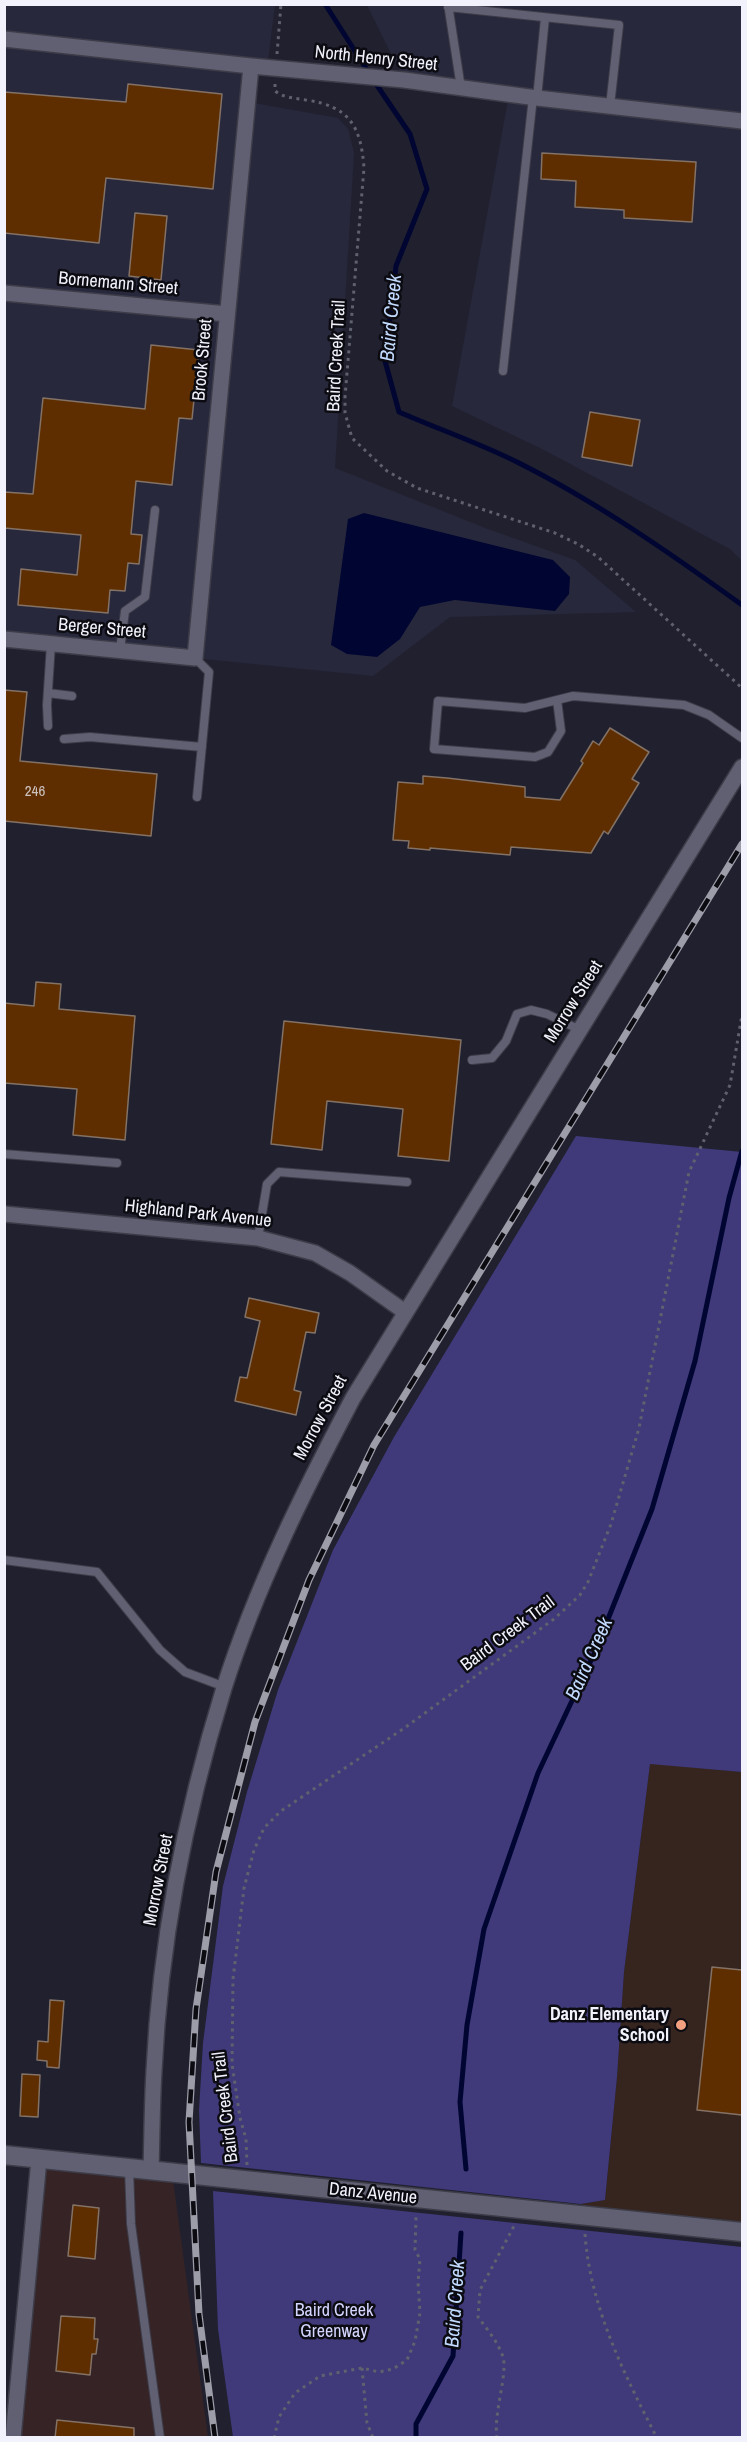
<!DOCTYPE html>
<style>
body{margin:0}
#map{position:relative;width:747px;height:2442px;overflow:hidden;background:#20202f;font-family:"Archivo Narrow",sans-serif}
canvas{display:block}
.frame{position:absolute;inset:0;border:6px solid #f1f2fc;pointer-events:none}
</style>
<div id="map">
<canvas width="747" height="2442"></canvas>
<div class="frame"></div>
</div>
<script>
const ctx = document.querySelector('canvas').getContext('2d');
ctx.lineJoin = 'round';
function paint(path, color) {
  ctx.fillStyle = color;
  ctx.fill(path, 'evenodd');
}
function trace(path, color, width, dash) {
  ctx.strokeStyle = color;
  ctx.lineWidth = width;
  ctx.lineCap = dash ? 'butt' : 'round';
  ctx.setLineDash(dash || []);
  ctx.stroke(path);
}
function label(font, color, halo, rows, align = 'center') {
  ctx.font = font + ' "Archivo Narrow",sans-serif';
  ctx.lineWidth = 5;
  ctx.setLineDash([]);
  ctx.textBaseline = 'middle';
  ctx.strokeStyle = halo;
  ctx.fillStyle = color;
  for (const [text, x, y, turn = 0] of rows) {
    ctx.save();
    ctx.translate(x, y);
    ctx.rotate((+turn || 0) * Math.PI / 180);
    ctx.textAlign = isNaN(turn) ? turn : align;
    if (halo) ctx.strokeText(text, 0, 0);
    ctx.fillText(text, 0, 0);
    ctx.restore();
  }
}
paint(new Path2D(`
 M 39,2159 L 172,2173 L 208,2437 L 13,2438 Z`), '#362325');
paint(new Path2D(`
 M 4,5 L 275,5 L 267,68 L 251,67 L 248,102 L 338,118 L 348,129 L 354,153 L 335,468 L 485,528 L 575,560 L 636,612 L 450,617 L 373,676 L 5,639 Z
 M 367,5 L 742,5 L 742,561 L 730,549 L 544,450 L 452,406 L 509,95 L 404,80 Z`), '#28283d');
paint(new Path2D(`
 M 650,1763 L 742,1772 L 742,2232 L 579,2215 L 581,2204 L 605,2200 L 617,2077 L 624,1972 Z`), '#36241f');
paint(new Path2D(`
 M 576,1136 L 742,1152 L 742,1772 L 650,1764 L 624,1972 L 617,2077 L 605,2200 L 581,2204 L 201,2163 L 199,2110 L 203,2043 L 223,1886 L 247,1792 L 278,1690 L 333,1550 L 394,1437 Z
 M 213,2191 L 742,2247 L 742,2437 L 233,2437 L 218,2329 Z`), '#403a7a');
paint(new Path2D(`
 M 364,513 L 553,560 L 570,577 L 569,594 L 555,611 L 455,600 L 420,607 L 400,639 L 377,657 L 347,654 L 331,645 L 348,519 Z`), '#000631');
trace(new Path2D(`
 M 325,4 L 369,73
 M 374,81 L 410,134 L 427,189 L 396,266 L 385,361 L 399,412 C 438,429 479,443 517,462 C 597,502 670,553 742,605
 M 466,2169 L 460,2102 L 467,2025 L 484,1929 L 538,1773 L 594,1654 L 652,1509 L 695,1361 L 729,1198 L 742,1151
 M 416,2438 L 416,2424 L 453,2356 L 461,2233`), '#000631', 5);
const building = new Path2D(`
 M 128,84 L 222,94 L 213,189 L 106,178 L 99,243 L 4,233 L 4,92 L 126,102 Z
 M 542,153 L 696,162 L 692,222 L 624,218 L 624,210 L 575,207 L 576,181 L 541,179 Z
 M 135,213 L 167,216 L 161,280 L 129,276 Z
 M 151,345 L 199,350 L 192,419 L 179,418 L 172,485 L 136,481 L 131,534 L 142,535 L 139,564 L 128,563 L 125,591 L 110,590 L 108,613 L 18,605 L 21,569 L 77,575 L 81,535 L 4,528 L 4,492 L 33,494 L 43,398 L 145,409 Z
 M 590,412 L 640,420 L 632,466 L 582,457 Z
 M 4,690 L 27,692 L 20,761 L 157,774 L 151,836 L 4,821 Z
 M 610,728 L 649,752 L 632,779 L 639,783 L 608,834 L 604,831 L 591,853 L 511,847 L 510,855 L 430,848 L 430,850 L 408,848 L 409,841 L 393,840 L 398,782 L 423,784 L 423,776 L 447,778 L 525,787 L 525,797 L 560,800 L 583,763 L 581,761 L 593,741 L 599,745 Z
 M 36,982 L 61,984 L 59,1009 L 135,1016 L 125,1140 L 73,1135 L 77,1089 L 4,1083 L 4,1003 L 34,1006 Z
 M 284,1021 L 461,1040 L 449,1161 L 398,1156 L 403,1109 L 327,1101 L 322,1150 L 271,1144 Z
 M 249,1298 L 319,1313 L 315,1333 L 306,1332 L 294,1390 L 301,1392 L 296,1415 L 235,1401 L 240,1377 L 247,1378 L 260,1321 L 245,1317 Z
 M 712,1967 L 742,1970 L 742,2115 L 697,2110 Z
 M 50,2000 L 64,2001 L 59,2068 L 47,2067 L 47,2061 L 37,2060 L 38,2041 L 48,2042 Z
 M 22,2074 L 40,2075 L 38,2117 L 20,2116 Z
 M 73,2205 L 99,2208 L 95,2259 L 68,2256 Z
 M 61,2316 L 95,2318 L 94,2339 L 98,2339 L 96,2354 L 92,2354 L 90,2375 L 56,2371 Z
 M 57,2420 L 134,2428 L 134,2438 L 55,2438 Z`);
paint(building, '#5e2e00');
trace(building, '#837265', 1.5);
const service = new Path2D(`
 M 448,4 L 461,88
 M 448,7 L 619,25 L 610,106
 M 537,98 L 545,18
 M 503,371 L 533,97
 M 120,650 L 125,611 L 145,597 L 155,510
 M 195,658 L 209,672 L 197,797
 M 48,693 L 72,696
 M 557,700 L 561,731 L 548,752 L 535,757 L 434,749 L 438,701 L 525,708 L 573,696 L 684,705 L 709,715 L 742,738
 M 48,726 L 47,705 L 51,644
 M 64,739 L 90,737 L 202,747
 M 472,1060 L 492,1058 L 506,1041 L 517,1014 L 531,1010 L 547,1014 L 580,1030
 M 4,1154 L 117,1163
 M 258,1238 L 267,1184 L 279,1172 L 407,1182
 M 4,1560 L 97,1572 L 160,1650 L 185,1672 L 225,1687
 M 129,2169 L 131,2224 L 160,2438`);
const minor = new Path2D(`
 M 4,39 L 251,66 L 404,80 L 537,98 L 742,121
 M 4,293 L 227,314
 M 4,639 L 195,658 L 251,66
 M 4,1214 L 258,1238 L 315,1253 L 350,1273 L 405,1312
 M 151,2170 C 152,2137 152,2104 154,2071 C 160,1942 186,1811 224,1688 C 256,1587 304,1491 353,1398 L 742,767
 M 13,2438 L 39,2159`);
const tertiary = new Path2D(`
 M 4,2155 L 742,2232`);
trace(service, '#3d3c49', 10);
trace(minor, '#3d3c49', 18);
trace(tertiary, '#3d3c49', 21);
trace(new Path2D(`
 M 277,54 L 281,4
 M 275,84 L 275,91 C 284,98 295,98 306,100 C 349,106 361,126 364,168 L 345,397 L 345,413 L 352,438 L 387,471 L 417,488 L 555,533 L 578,544 L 598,557 L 742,688
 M 247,2165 L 246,2139 L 240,2118 L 232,2064 L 233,1979 L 244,1888 L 254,1850 L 264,1828 L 281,1811 L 403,1729 L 554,1619 L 580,1595 L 588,1582 L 611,1524 L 639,1428 L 689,1172 L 730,1085 L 742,1015
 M 585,2234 C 590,2306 624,2374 657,2438
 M 362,2368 L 367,2423 L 373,2438
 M 274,2438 L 279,2417 L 295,2393 L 320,2376 L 362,2368 L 379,2372 L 393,2369 L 407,2360 L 415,2341 L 420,2313 L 418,2282 L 420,2259 L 415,2250 L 416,2216
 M 497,2438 C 493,2414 508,2374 503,2357 C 498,2342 487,2329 478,2317 L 480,2290 L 514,2226`), '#60616e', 3, [3, 4.5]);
trace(service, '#606072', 8);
trace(minor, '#606072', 15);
trace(tertiary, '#606072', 18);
const rail = new Path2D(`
 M 215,2438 L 199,2314 L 189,2122 L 196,2009 L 216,1872 L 255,1722 L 309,1580 L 374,1445 L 742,844`);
trace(rail, '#9d9da9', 7);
trace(rail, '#0b0b11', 4.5, [14]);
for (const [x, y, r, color] of [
 [681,2025,6,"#f2a07f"]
]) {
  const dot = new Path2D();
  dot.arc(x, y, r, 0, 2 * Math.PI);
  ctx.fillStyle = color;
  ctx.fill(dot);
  trace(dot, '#0b0b11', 2);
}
label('15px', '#ccc1bd', null, [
 ["246",35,792]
]);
label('18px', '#f1f2fc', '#0b0b11', [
 ["North Henry Street",376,59,6],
 ["Bornemann Street",118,284,5],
 ["Baird Creek Trail",337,356,-87],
 ["Brook Street",203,360,-85],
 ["Berger Street",102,629,5],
 ["Morrow Street",574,1002,-58],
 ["Highland Park Avenue",198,1214,6],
 ["Morrow Street",321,1418,-62],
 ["Baird Creek Trail",508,1634,-37],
 ["Morrow Street",159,1880,-79],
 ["Baird Creek Trail",226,2107,-97],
 ["Danz Avenue",373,2194,6]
]);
label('bold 18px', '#f1f2fc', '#0b0b11', [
 ["Danz Elementary",669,2015],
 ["School",669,2036]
], 'right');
label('18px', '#d5d6ff', '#0b0b11', [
 ["Baird Creek",334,2311],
 ["Greenway",334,2332]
]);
label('italic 20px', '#c2dafe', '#0b0b11', [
 ["Baird Creek",392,318,-85],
 ["Baird Creek",590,1659,-66],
 ["Baird Creek",456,2304,-86]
]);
</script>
